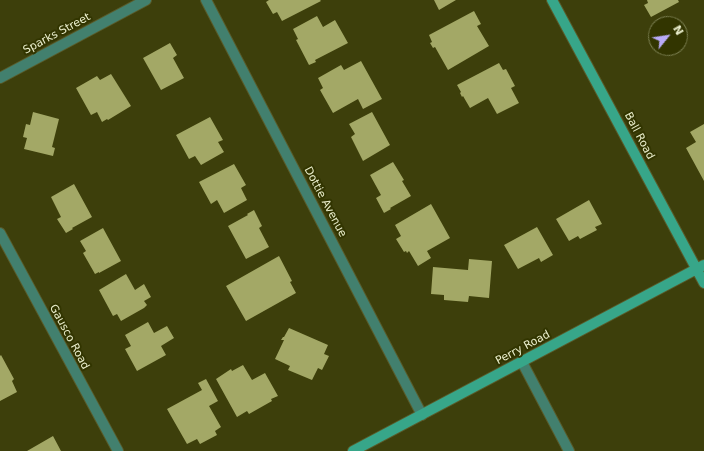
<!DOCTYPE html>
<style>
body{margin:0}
#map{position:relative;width:704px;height:451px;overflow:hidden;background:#3d3f0b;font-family:"DejaVu Sans",sans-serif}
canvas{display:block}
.north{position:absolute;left:648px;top:16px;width:40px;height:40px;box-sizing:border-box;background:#323500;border:1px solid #7c8052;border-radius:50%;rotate:60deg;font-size:11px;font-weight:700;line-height:16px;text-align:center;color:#ecf0ce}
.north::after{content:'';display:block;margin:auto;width:14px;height:18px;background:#b9abf7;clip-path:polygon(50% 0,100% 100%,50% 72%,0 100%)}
</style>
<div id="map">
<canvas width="704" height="451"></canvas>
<div class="north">N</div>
</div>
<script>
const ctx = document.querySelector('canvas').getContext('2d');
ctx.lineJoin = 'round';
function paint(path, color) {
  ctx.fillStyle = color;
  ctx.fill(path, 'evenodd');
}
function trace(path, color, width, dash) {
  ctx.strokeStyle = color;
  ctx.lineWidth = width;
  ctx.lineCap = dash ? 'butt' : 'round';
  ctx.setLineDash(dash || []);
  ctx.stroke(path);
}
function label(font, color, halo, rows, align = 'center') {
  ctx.font = font + ' "DejaVu Sans",sans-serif';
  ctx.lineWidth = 4;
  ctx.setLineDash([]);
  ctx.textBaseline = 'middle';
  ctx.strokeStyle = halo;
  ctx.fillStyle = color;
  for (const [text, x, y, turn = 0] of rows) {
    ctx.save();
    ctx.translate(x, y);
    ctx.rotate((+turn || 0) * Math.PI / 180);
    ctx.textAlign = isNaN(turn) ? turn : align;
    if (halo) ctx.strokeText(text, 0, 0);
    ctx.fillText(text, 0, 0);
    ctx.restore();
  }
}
paint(new Path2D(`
 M 269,0 L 320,0 L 321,1 L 282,21 L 277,12 L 273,14 L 266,2 Z
 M 434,0 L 456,0 L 439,10 Z
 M 647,0 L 678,0 L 679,2 L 651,17 L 644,5 L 648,3 Z
 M 474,11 L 481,24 L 477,26 L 489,46 L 448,70 L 435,47 L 433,48 L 430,43 L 432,42 L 429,35 Z
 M 317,16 L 323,27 L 335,20 L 348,43 L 315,60 L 316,62 L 309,65 L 296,40 L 298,39 L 293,29 Z
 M 170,43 L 177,55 L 173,58 L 184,78 L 161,90 L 143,58 Z
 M 361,61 L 382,99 L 363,109 L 358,99 L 333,113 L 320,90 L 323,88 L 318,78 L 341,65 L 344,70 Z
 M 499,63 L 503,70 L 506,69 L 515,86 L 511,88 L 519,103 L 497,114 L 488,98 L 470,108 L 463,96 L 462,97 L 460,93 L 461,92 L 457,85 Z
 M 111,74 L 131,106 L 108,120 L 107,119 L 102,122 L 97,112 L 91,115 L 76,88 L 97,76 L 100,80 Z
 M 33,112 L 59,119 L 52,147 L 55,148 L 53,156 L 24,149 L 27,138 L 23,137 L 26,124 L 30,125 Z
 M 372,112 L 390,145 L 363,161 L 351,137 L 355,134 L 349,124 Z
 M 210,117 L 223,140 L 218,142 L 224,152 L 201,165 L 195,156 L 189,159 L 176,135 Z
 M 704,124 L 704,181 L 686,148 L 696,142 L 690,132 Z
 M 393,162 L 404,180 L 402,181 L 411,196 L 390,208 L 391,209 L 384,213 L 376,198 L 381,195 L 370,175 Z
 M 234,164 L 246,185 L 241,188 L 247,200 L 224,213 L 217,200 L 211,204 L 199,182 Z
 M 74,184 L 92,217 L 72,228 L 73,229 L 66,233 L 57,219 L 61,217 L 51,197 Z
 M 589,200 L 602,224 L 595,227 L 597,230 L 580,239 L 578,236 L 569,241 L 556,219 Z
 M 431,204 L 450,238 L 427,251 L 431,258 L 418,266 L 409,251 L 407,253 L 406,251 L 404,252 L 396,239 L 401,236 L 395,225 Z
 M 254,210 L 262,226 L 259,228 L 269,247 L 246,259 L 228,226 L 248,215 L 247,214 Z
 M 537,227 L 553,255 L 541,262 L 539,258 L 518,269 L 504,245 Z
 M 103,228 L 121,261 L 99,273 L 99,272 L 95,274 L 83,253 L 86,251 L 80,241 Z
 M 279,256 L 292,281 L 290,282 L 296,293 L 246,321 L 226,286 Z
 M 469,259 L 492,261 L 489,298 L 469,296 L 468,302 L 444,300 L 444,295 L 431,294 L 433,267 L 468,270 Z
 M 126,274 L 135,290 L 144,284 L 151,297 L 144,301 L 147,305 L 144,308 L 121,321 L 117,314 L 113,316 L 99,290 Z
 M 148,322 L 154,333 L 167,326 L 174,338 L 161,346 L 166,355 L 137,371 L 125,349 L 131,346 L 125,335 Z
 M 289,328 L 328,345 L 324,354 L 329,356 L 322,370 L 318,368 L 312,380 L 288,370 L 290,366 L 275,359 L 284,340 L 281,340 L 283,337 L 284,337 Z
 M 1,355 L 14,379 L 12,381 L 17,392 L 0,401 L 0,356 Z
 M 243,365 L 252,380 L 265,373 L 278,396 L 271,399 L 272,401 L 249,414 L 247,411 L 237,417 L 216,379 L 231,369 L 232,371 Z
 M 206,379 L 218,401 L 209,406 L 221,427 L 215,431 L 217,435 L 200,444 L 197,439 L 187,444 L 167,409 L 202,390 L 198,383 Z
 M 53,436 L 61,451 L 27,451 Z`), '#a3a866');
const lane = new Path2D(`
 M 522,362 L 569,451`);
const street = new Path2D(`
 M 206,0 L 422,415
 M 0,78 L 146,0
 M 0,233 L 118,451`);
const secondary = new Path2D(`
 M 552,0 L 704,283
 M 353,451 L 704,265`);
trace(lane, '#595b2a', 12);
trace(street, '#595b2a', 12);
trace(secondary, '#595b2a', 12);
trace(lane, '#42806e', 10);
trace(street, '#42806e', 10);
trace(secondary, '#37a689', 10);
label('11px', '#ecf0ce', '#323500', [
 ["Sparks Street",57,34,-28],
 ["Ball Road",639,136,62],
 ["Dottie Avenue",325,202,62],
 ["Gausco Road",69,337,62],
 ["Perry Road",523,348,-28]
]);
</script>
